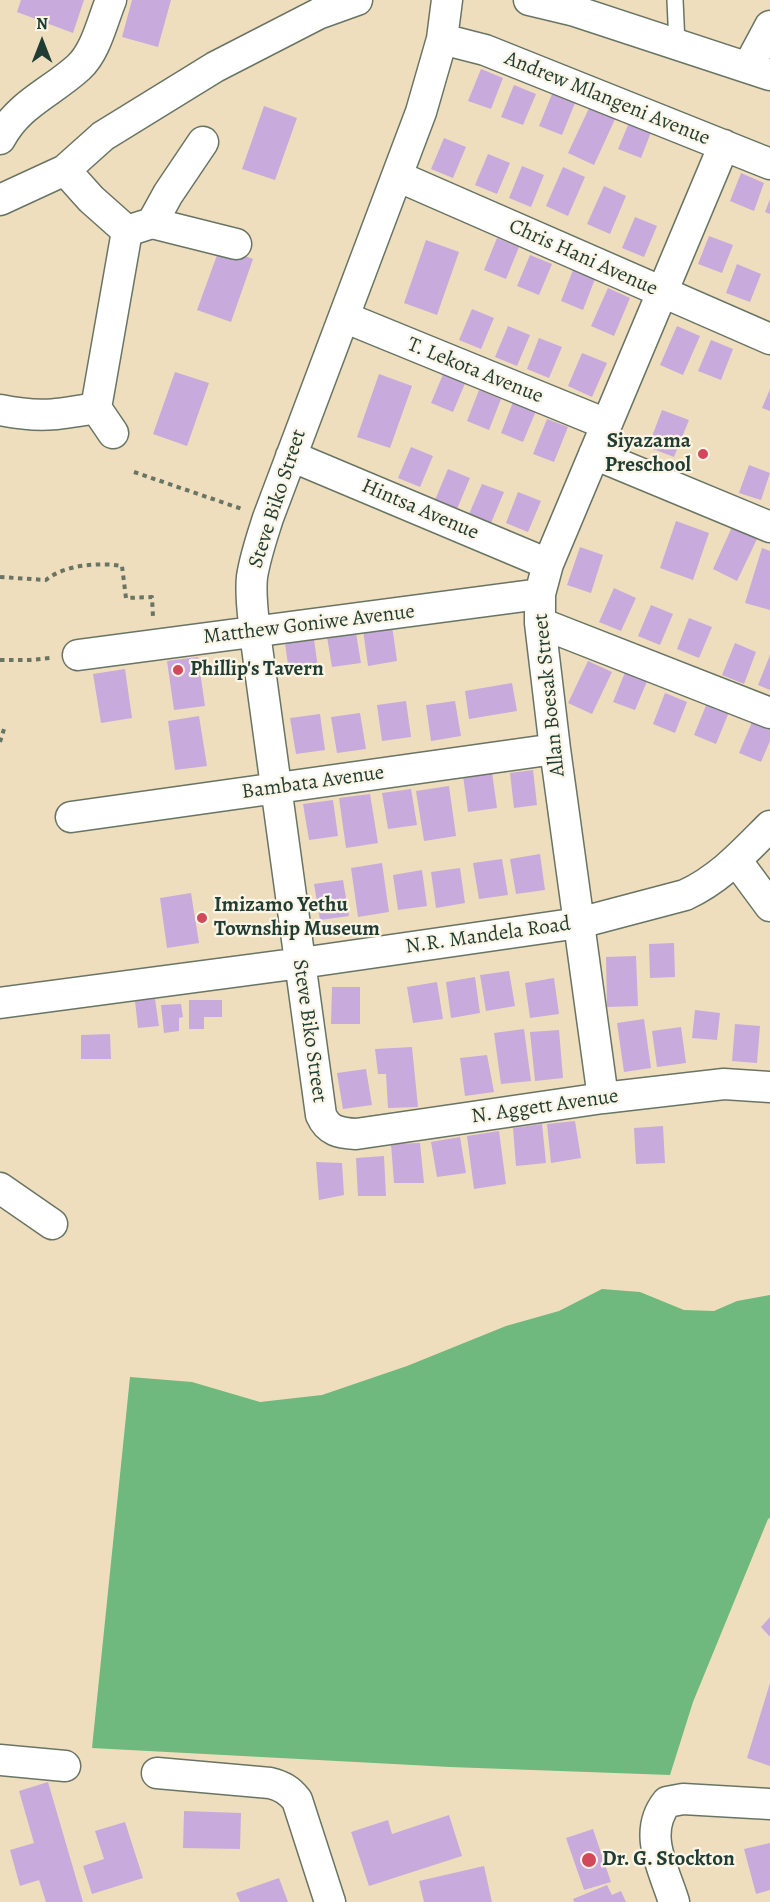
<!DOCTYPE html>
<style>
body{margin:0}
#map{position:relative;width:770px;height:1902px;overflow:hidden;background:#efdebd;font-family:Alegreya,serif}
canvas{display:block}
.north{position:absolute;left:12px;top:12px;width:60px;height:60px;-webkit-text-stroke:4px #fcf5e5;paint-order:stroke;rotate:0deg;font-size:16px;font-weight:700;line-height:24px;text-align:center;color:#1f3d34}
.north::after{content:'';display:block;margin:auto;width:21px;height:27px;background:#1f3d34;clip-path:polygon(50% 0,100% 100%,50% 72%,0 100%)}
</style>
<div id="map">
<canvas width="770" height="1902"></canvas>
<div class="north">N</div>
</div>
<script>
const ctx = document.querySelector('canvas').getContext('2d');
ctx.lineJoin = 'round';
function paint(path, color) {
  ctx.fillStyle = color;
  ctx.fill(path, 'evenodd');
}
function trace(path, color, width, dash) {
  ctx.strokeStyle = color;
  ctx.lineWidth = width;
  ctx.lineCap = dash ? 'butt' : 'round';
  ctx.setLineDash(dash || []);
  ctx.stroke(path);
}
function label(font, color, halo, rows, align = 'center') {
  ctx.font = font + ' Alegreya,serif';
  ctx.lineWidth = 4.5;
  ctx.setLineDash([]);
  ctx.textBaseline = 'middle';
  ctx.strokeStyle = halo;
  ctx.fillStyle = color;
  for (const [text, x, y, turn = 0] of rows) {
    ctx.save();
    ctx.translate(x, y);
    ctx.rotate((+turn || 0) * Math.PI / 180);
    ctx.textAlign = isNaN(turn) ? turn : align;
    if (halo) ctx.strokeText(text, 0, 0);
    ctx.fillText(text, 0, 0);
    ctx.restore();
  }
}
paint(new Path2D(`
 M 602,1289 L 640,1292 L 684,1310 L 714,1311 L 737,1301 L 770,1295 L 770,1518 L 768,1519 L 693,1702 L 670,1775 L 450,1767 L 92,1748 L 130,1377 L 192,1382 L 260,1402 L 322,1395 L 407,1366 L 506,1326 L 559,1311 Z`), '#6fb87e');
paint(new Path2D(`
 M 21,0 L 84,0 L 73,33 L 17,12 Z
 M 132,0 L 171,0 L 158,47 L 122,37 Z
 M 481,69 L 503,78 L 491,109 L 468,101 Z
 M 514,85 L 536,94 L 523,125 L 501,117 Z
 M 552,94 L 575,103 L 562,135 L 539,126 Z
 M 264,106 L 297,118 L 275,180 L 242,169 Z
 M 590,106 L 616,117 L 594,165 L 568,153 Z
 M 631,118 L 653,127 L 641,158 L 618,149 Z
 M 444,138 L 466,147 L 453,178 L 431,169 Z
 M 488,154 L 510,163 L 497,194 L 475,185 Z
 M 522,166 L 544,175 L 531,207 L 509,198 Z
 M 563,167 L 585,177 L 568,216 L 546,206 Z
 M 741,173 L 764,183 L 754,211 L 730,201 Z
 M 604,186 L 626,196 L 610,234 L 587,224 Z
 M 770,199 L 770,214 L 765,212 Z
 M 635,217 L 657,226 L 644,257 L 622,248 Z
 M 709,236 L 733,245 L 722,273 L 698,264 Z
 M 497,238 L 519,247 L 506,279 L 484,270 Z
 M 426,240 L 459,252 L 437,315 L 404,303 Z
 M 220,247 L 253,259 L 231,322 L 197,310 Z
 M 530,255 L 552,264 L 539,295 L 517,286 Z
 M 737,264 L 761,274 L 750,302 L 726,293 Z
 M 573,270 L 595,279 L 583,310 L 561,301 Z
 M 608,288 L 630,298 L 614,336 L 591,326 Z
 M 472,309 L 494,318 L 481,349 L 459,340 Z
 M 508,326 L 530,335 L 517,366 L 495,357 Z
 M 677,326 L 700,336 L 683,375 L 660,365 Z
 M 539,338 L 562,347 L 549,378 L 527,369 Z
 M 711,340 L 733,349 L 721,380 L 698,371 Z
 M 582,353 L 607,363 L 592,397 L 568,386 Z
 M 175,372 L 209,383 L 187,446 L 153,434 Z
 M 444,372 L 466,381 L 453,412 L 431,403 Z
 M 379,374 L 412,386 L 390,448 L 357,437 Z
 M 770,389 L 770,411 L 762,408 Z
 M 479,390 L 501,399 L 489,430 L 467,421 Z
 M 513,402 L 536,411 L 523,442 L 501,433 Z
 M 662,410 L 689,420 L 674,457 L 648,447 Z
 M 547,419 L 568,427 L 554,462 L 533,454 Z
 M 411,447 L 433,456 L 420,487 L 398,478 Z
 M 749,465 L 770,473 L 761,500 L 739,493 Z
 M 448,469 L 470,478 L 457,509 L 435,500 Z
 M 482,484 L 504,492 L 491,523 L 469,514 Z
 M 518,492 L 541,501 L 528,532 L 506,523 Z
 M 676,521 L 709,533 L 693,580 L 660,568 Z
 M 732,527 L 757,539 L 737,581 L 713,569 Z
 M 580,547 L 603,555 L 591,593 L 567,585 Z
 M 762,548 L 770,551 L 770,610 L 745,603 Z
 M 614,588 L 636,598 L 621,631 L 599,622 Z
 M 651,605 L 673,614 L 660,645 L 638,636 Z
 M 689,618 L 712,627 L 699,658 L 677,649 Z
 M 392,625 L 397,661 L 368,666 L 363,630 Z
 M 355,627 L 361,663 L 332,667 L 326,631 Z
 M 313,632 L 318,668 L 289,672 L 284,636 Z
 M 735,643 L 756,652 L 744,684 L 722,675 Z
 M 770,655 L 770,690 L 758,685 Z
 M 198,657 L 205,706 L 174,710 L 167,661 Z
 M 588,661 L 612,672 L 592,714 L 568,703 Z
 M 125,669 L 132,718 L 101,723 L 93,674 Z
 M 626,670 L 648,679 L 635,710 L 613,702 Z
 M 512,683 L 517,711 L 469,719 L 465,691 Z
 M 665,693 L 687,702 L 675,733 L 653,724 Z
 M 406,701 L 411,737 L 382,741 L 377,705 Z
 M 455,701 L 461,736 L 431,741 L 426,705 Z
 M 707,703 L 729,712 L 716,744 L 694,735 Z
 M 360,713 L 366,749 L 337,753 L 331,717 Z
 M 320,714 L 325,750 L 296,754 L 290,718 Z
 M 199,716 L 207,766 L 175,770 L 168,721 Z
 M 752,722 L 770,729 L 770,741 L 761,762 L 739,753 Z
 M 533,770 L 537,805 L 514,808 L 510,773 Z
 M 492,772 L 497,808 L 468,812 L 463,776 Z
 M 449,786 L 456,836 L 424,841 L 416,791 Z
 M 411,789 L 417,825 L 388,829 L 382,793 Z
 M 370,794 L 378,843 L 346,848 L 339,798 Z
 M 333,800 L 338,836 L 309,840 L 303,804 Z
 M 540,854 L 545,890 L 516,894 L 510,859 Z
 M 502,859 L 508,895 L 479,899 L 473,863 Z
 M 382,863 L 389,912 L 358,917 L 351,868 Z
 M 460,868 L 465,903 L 436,908 L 431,872 Z
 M 422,870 L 427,906 L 398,910 L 393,875 Z
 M 343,880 L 349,916 L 320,920 L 314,884 Z
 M 191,893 L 199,943 L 167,948 L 160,898 Z
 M 674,943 L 675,977 L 650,978 L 649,944 Z
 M 636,956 L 638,1006 L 607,1007 L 606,957 Z
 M 509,971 L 515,1006 L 486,1011 L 480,975 Z
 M 475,977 L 480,1013 L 451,1018 L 446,982 Z
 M 554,978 L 559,1014 L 530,1018 L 525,983 Z
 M 437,982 L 443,1019 L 413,1023 L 407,987 Z
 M 332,987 L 360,987 L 360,1024 L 331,1024 Z
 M 155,999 L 159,1026 L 138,1028 L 135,1001 Z
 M 189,1000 L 222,1000 L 222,1017 L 204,1017 L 204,1029 L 189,1029 Z
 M 181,1004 L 183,1017 L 179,1018 L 179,1031 L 164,1033 L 161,1005 Z
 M 695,1010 L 720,1013 L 717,1040 L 692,1038 Z
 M 644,1019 L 651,1068 L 624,1072 L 617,1023 Z
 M 735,1024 L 760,1026 L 757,1063 L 732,1061 Z
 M 681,1027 L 686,1063 L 657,1067 L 652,1031 Z
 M 524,1029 L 531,1081 L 501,1084 L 494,1033 Z
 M 559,1030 L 563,1078 L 535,1081 L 530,1032 Z
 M 110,1034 L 111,1059 L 81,1059 L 81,1035 Z
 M 412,1047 L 418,1107 L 388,1108 L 386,1074 L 378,1074 L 375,1049 Z
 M 487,1055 L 494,1092 L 465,1096 L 460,1058 Z
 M 366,1069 L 372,1105 L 343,1109 L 337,1073 Z
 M 575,1121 L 581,1158 L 551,1163 L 547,1124 Z
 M 542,1124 L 546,1163 L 516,1166 L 513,1128 Z
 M 663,1126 L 665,1163 L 636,1164 L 634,1128 Z
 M 499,1131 L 506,1184 L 474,1189 L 467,1136 Z
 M 460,1137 L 466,1173 L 437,1177 L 431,1142 Z
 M 420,1143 L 424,1183 L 394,1183 L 391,1144 Z
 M 384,1156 L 386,1196 L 358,1196 L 356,1158 Z
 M 316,1162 L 342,1163 L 344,1195 L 319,1200 Z
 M 770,1617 L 770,1637 L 761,1627 Z
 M 770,1683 L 770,1766 L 747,1758 Z
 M 48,1782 L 83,1902 L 46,1902 L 39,1880 L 20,1886 L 10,1850 L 34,1843 L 19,1791 Z
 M 184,1811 L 241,1813 L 240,1849 L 183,1848 Z
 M 449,1815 L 462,1856 L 369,1886 L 351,1832 L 388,1820 L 392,1834 Z
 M 125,1822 L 143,1878 L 92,1894 L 83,1866 L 104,1859 L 95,1831 Z
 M 593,1829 L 611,1882 L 584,1890 L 566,1838 Z
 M 770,1843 L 770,1890 L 756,1894 L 744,1849 Z
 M 484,1866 L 492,1902 L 424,1902 L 419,1881 Z
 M 279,1878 L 288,1902 L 240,1902 L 236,1893 Z
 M 607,1885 L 612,1895 L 621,1891 L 626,1902 L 574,1902 L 573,1899 Z`), '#c9aadc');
const lane = new Path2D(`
 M 675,0 L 677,44`);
const street = new Path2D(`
 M 447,0 L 442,39 L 421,112 L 268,518 C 262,537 255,557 252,577 C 250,595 253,614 255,633 L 321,1115 C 328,1131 339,1133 356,1134 L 603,1098 L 724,1084 L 770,1087
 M 529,0 L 575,11 L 770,75
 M 442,39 L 485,50 L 770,164
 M 748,67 L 770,26
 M 0,139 C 18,104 52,92 79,67 C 96,51 102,22 111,0
 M 65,170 L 91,199 L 127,231 L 96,408 L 113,433
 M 397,176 L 770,339
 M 0,200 L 65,170 L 103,136 L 215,67 L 318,14 L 357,0
 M 152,223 L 236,244
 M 127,231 L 152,223 L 168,194 L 203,142
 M 344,317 L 606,424
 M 0,410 C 39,418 57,415 96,408
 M 594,454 L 770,527
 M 291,456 L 548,564
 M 540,623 L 770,713
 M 78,655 L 540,594
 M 71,817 L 555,749
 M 736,860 L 770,906
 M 0,1003 L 301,963 L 579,923 L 685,895 C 720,879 744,852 770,826
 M 603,1098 L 555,749 L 540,623 L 540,594 L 548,564 L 724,145
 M 0,1188 L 52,1224
 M 0,1760 L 65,1766
 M 157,1773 L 270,1783 C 282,1786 289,1790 297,1800 L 330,1902
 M 674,1902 C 664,1869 642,1833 667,1802 L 683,1799 L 770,1804`);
trace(lane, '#687564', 18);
trace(street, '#687564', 33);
trace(new Path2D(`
 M 134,472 L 242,509
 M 0,577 L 46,580 C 64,565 98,562 122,566 L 126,598 L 152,597 L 153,617
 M 0,660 L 30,660 L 50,658
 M 0,742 L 4,729`), '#687564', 4, [4.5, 4.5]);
trace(lane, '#fff', 15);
trace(street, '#fff', 30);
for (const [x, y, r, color] of [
 [703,454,6,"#d1495b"],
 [178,670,6,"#d1495b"],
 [202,918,6,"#d1495b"],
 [589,1860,8,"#d1495b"]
]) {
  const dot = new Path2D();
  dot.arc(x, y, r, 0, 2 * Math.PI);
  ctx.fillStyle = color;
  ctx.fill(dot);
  trace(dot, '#fcf5e5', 2);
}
label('21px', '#1f3d34', '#fcf5e5', [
 ["Andrew Mlangeni Avenue",607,99,22],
 ["Chris Hani Avenue",583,258,24],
 ["T. Lekota Avenue",475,371,22],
 ["Steve Biko Street",278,499,-72],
 ["Hintsa Avenue",420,510,23],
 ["Matthew Goniwe Avenue",309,625,-7],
 ["Allan Boesak Street",550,695,-96],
 ["Bambata Avenue",313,783,-8],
 ["N.R. Mandela Road",488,936,-8],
 ["Steve Biko Street",309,1031,82],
 ["N. Aggett Avenue",545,1107,-8]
]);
label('bold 21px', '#1f3d34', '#fcf5e5', [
 ["Siyazama",691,442,"right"],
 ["Preschool",691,466,"right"],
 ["Phillip's Tavern",190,670],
 ["Imizamo Yethu",214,906],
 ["Township Museum",214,930],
 ["Dr. G. Stockton",602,1860]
], 'left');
</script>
